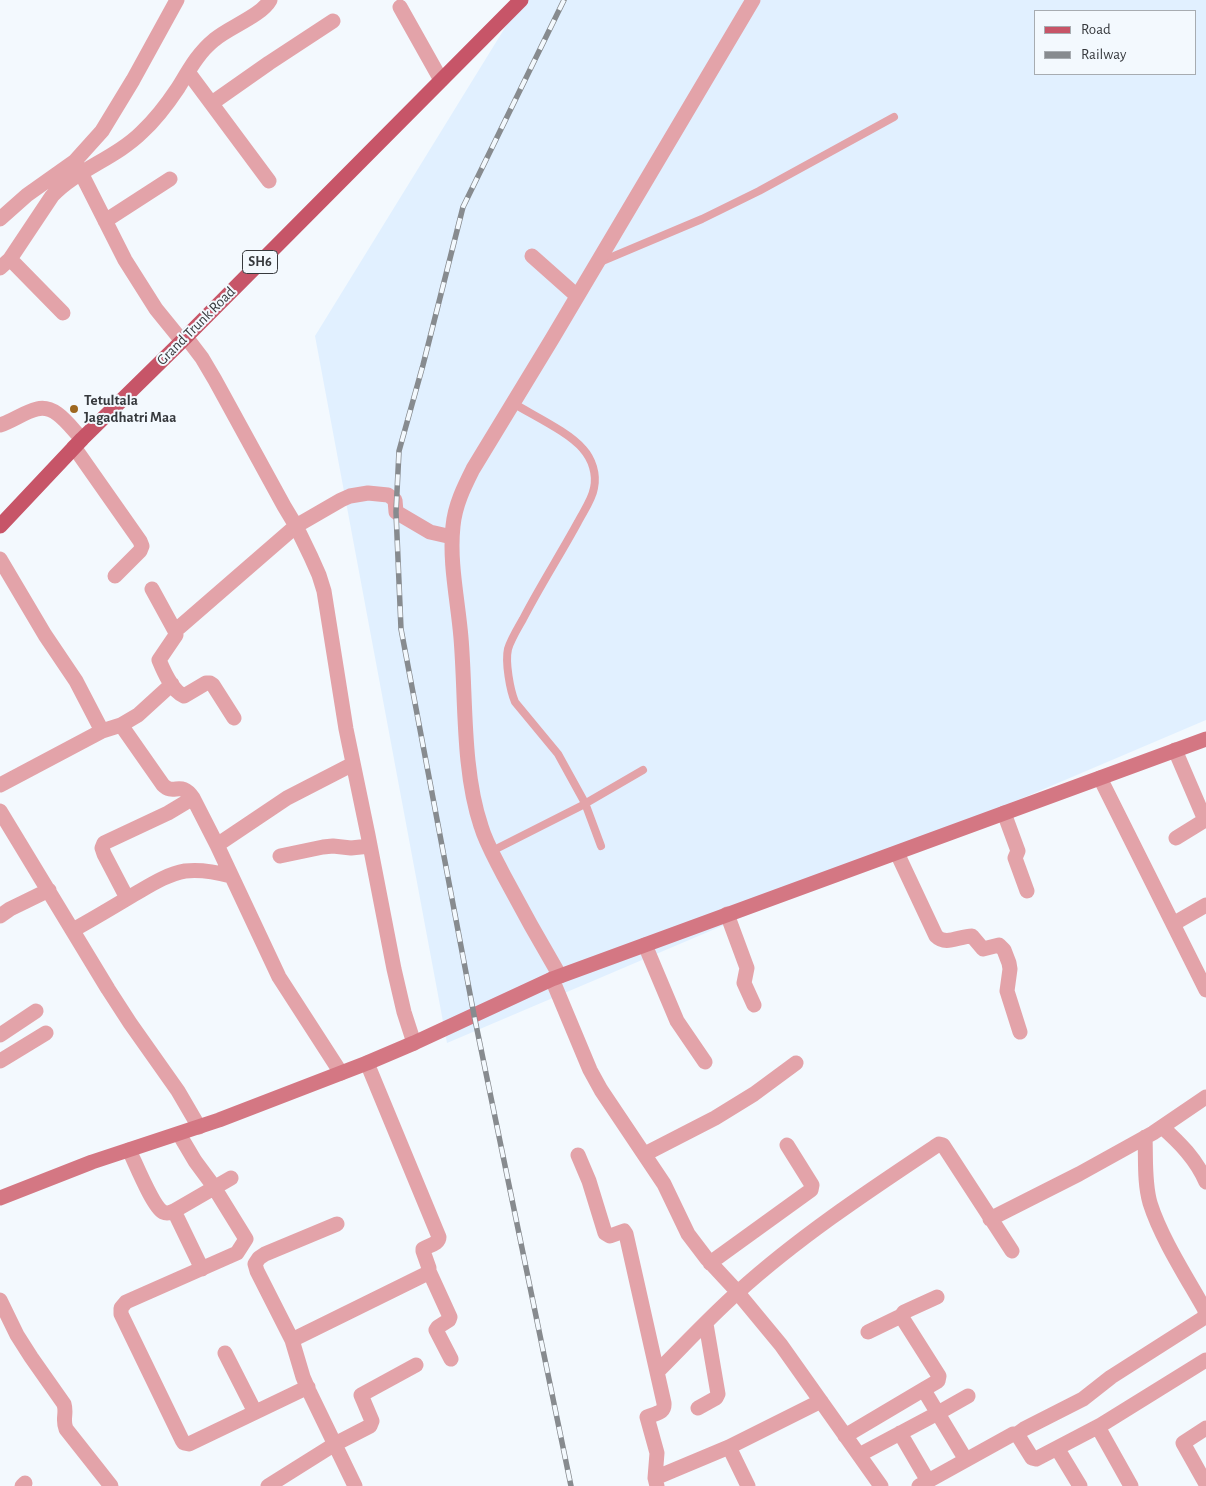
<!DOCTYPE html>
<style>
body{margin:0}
#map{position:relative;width:1206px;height:1486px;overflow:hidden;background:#f3f9fe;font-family:"Alegreya Sans",sans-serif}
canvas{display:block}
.legend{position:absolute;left:1034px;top:10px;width:162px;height:65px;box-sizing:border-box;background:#f3f9fe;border:1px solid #a7acb1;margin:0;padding:6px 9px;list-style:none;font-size:15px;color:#36393d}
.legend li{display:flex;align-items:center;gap:10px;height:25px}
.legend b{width:25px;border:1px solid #a7acb1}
</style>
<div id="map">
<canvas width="1206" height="1486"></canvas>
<ul class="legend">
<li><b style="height:6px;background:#c75568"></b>Road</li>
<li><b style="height:6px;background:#878b8f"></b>Railway</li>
</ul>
</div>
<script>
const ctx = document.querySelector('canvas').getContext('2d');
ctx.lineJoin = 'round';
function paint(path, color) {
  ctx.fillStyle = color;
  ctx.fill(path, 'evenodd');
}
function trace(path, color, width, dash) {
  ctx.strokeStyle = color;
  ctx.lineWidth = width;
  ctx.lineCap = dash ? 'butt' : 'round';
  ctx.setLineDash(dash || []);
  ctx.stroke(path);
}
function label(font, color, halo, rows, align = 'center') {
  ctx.font = font + ' "Alegreya Sans",sans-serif';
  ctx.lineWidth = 4;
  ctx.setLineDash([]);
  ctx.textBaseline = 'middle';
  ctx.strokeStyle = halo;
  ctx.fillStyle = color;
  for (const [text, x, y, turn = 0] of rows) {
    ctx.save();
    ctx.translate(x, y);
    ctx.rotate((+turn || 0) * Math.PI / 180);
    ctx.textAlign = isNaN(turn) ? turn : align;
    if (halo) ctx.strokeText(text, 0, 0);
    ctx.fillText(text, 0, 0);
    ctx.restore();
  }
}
paint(new Path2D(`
 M 522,0 L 1206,0 L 1206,720 L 447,1043 L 315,336 ZM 1035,11 L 1195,11 L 1195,74 L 1035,74 Z`), '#e1f0ff');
trace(new Path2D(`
 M 600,262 L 702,219 L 759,191 L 894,117
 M 513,403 C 532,415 569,432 583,449 C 592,459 597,474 594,488 C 592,500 583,512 578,522 C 560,555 540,586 523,619 C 518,628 511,639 508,649 C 505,662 510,690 515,702 L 558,754 L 585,803 L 601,846
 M 492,851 L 581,806 L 643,770`), '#e3a3a9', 8);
trace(new Path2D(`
 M 400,7 L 441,80
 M 188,72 L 269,181
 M 212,103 L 269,63 L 333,21
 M 77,165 L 125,260 L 156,309 L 182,341
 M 0,219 L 27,195 L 75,161 L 102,131 L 133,80 L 177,0
 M 105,221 L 170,179
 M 532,256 L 577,296
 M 10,259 L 63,313
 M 0,268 L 10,259 L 52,196 C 76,170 116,158 142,132 C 155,120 168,103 178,88 C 189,70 198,53 214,40 C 229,27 261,16 270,0
 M 186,337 L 202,358 L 215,380 L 284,506 L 296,526 L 311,557 L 319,575 L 324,591 L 346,729 L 368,835 L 394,969 L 404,1012 L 414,1043
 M 0,425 C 13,421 24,412 37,409 C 56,404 70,427 82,439
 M 74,447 L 140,541 L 142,546 L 140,551 L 115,576
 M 0,559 L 45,635 L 76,681 L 102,731
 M 152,589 L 175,631 L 176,635 L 159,660 C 164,672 172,691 184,696 L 206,683 L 210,683 L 213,685 L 234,718
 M 175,631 L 296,526 L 341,500 L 350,496 L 368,493 L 388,495 L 395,500 L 396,512 L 430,532 L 452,537
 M 121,725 L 163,785 C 174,796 181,780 193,798 L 217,845 L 279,977 L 341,1073
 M 1175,750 L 1205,820 L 1176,838
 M 1100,778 L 1206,990
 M 0,785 L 102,731 L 121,725 L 138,715 L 172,684
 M 0,811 L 108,989 L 130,1023 L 178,1091 L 199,1127
 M 1004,813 L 1018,851 L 1015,858 L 1027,891
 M 217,845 L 287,798 L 353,764
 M 897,853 L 936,936 C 946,946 959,936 972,936 L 983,949 L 999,945 L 1004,950 L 1009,963 L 1010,969 L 1007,991 L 1020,1032
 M 280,856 L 323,847 L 333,846 L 351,848 L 370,846
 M 127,898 L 104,854 L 102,848 L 104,843 L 168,813 L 193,798
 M 727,914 L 747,968 L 744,983 L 754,1005
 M 0,916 L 10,909 L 49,890
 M 1173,924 L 1206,905
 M 73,930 C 93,919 113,907 133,895 C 149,886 167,874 185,871 C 201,869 216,872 231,876
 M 645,945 L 677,1021 L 705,1062
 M 560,976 C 540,942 521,908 503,874 C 495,858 486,843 481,826 C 462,770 466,697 461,638 C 458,601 449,563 453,526 C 455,505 464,487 473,469 L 552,339 L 753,0
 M 552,979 L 590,1070 L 601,1090 L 664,1184 L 688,1234 L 707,1259 L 733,1287 L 781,1345 L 881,1486
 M 0,1035 L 36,1011
 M 0,1061 L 46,1033
 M 1162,1127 C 1180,1143 1196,1159 1206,1182
 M 179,1134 L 195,1161 L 212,1184 L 246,1239 L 237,1253 L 126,1302 L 121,1308 L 121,1314 L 182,1440 L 184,1443 L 189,1444 L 308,1387
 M 129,1150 C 135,1162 153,1207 163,1212 C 167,1214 170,1213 174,1211 L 231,1178
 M 645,1154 L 715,1118 L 754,1094 L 796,1063
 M 578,1155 L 589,1181 L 605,1233 L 610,1236 L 624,1231 L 626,1234 L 664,1403 C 665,1414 655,1413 647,1417 L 657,1453 L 655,1478 L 657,1486
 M 174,1211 L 202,1269
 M 990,1219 L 1079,1174 L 1153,1133 L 1206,1097
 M 337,1224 L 265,1254 L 259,1258 L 255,1264 L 257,1271 L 292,1340 L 303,1377 L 309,1391 L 355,1486
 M 710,1263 L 811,1190 L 812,1185 L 787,1145
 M 429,1271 L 450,1317 L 449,1320 L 438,1327 L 436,1330 L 451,1359
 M 937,1297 L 904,1312 L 901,1316 L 939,1376 L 938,1381 L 926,1388 L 925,1392 L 966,1460
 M 0,1300 L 17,1335 L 31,1357 L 64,1404 C 67,1414 62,1419 66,1429 L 111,1486
 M 868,1332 L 901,1316
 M 292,1340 L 428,1273 L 429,1268 L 423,1251 L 423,1249 C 429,1245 439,1244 439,1237 L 367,1063
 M 225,1353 L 255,1412
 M 657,1372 C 684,1345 710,1317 738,1292 C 800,1236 870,1190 939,1144 L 943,1145 L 1012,1251
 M 698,1408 L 716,1398 L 718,1394 L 706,1324
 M 1098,1427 L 1131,1486
 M 1206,1428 L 1183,1443 L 1206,1484
 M 900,1433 L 928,1481
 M 1017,1434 L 1024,1429 L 1083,1399 L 1111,1377 L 1205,1317 L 1205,1310 C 1187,1278 1161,1238 1150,1203 C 1144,1182 1146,1159 1145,1137
 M 845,1436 L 926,1388
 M 729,1447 L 748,1486
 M 1057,1448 L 1080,1486
 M 859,1455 L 938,1413 L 968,1396
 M 655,1478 L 729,1447 L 821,1401
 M 22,1486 L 25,1483
 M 268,1486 L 335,1444 L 370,1426 L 372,1421 L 361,1395 L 416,1365
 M 919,1486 L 1013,1434 L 1017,1434 L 1032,1458 L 1036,1459 L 1101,1425 L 1206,1360`), '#e3a3a9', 15);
trace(new Path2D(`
 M 0,1198 L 92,1162 L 219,1120 L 367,1063 L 414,1043 L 552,979 L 1206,739`), '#d47783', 15);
trace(new Path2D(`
 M 0,526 L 82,439 L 182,341 L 521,0`), '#c75568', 15);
const rail = new Path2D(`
 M 564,0 L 463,207 L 423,365 L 399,451 L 396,512 L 401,629 L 474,1015 L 571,1486`);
trace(rail, '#878b8f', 5.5);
trace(rail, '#f3f9fe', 4, [11]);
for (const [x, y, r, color] of [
 [74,409,5,"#9d6720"]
]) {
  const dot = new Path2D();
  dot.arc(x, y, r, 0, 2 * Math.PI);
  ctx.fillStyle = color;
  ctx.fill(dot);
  trace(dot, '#f3f9fe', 2);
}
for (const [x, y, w] of [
 [260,262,35]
]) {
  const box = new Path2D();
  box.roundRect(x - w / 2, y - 11.5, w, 23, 4);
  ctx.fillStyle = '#f3f9fe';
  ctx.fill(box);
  trace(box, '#36393d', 1);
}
label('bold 14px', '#36393d', null, [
 ["SH6",260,262]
]);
label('15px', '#36393d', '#f3f9fe', [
 ["Grand Trunk Road",196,326,-45]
]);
label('bold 15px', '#36393d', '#f3f9fe', [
 ["Tetultala",84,400],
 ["Jagadhatri Maa",84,417]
], 'left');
</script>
